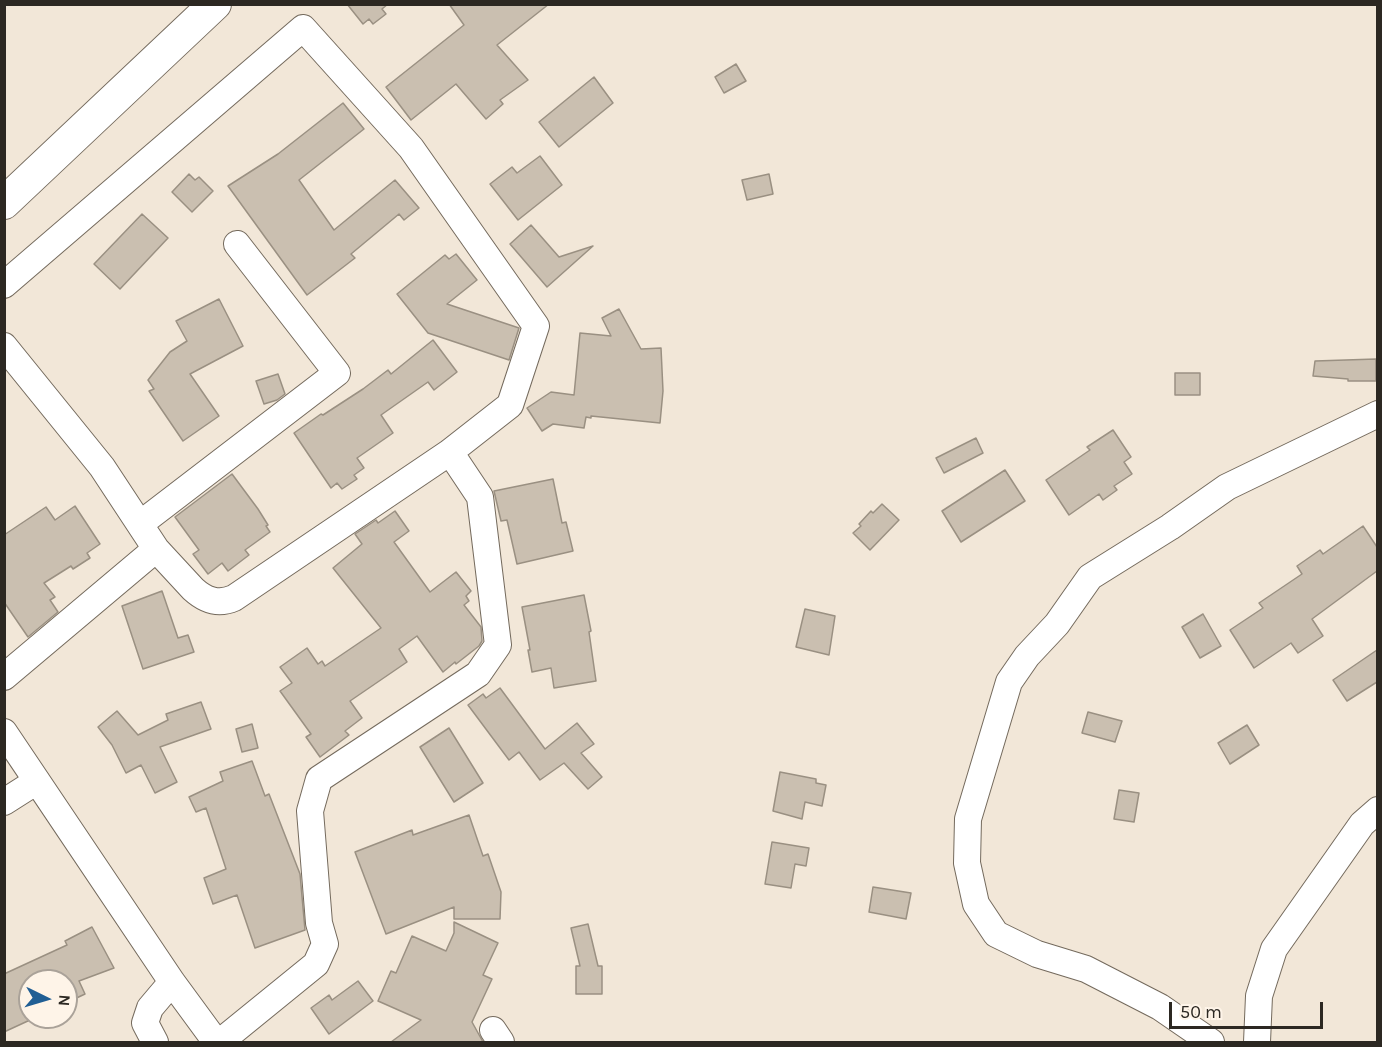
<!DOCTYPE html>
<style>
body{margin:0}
#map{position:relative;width:1382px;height:1047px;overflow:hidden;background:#f2e7d8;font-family:Karla,sans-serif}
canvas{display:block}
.frame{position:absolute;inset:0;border:6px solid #2c2822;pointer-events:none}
.north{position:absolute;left:18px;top:969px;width:60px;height:60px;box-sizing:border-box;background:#fef4e8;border:2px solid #aaa299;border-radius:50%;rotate:95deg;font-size:16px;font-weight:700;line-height:24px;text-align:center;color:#2c2822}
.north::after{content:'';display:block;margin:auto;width:21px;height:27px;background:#205e94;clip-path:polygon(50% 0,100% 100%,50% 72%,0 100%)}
.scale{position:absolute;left:1169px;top:1002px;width:154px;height:27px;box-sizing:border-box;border:3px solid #2c2822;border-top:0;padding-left:8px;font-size:18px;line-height:21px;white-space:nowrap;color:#2c2822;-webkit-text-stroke:4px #fef4e8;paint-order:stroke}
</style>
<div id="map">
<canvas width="1382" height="1047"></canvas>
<div class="frame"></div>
<div class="north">N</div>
<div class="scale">50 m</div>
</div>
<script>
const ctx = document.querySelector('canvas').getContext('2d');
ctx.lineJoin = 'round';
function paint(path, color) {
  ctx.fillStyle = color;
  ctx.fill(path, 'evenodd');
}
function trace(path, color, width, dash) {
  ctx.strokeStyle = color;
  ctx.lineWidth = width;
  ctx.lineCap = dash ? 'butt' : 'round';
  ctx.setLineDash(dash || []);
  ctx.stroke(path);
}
const building = new Path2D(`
 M 347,4 L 388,4 L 382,9 L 386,14 L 373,24 L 369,19 L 363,24 Z
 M 449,4 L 549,4 L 497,45 L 528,80 L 500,100 L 503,104 L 486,119 L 456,84 L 411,120 L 386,87 L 464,25 Z
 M 736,64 L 746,81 L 724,93 L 715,77 Z
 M 594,77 L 613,103 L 559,147 L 539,122 Z
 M 343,103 L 364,129 L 299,180 L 334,230 L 395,180 L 419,208 L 404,220 L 399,214 L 351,254 L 355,258 L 307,295 L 228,186 L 278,154 Z
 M 540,156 L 562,185 L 518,220 L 490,184 L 512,167 L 517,173 Z
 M 189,174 L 195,180 L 199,177 L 213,191 L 192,212 L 172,192 Z
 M 769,174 L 773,194 L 747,200 L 742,180 Z
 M 142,214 L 168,238 L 120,289 L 94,264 Z
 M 531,225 L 559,257 L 593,246 L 547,287 L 510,244 Z
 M 456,254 L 477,280 L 447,304 L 519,328 L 509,360 L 428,333 L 397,294 L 445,255 L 449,259 Z
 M 219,299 L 243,346 L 190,374 L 219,416 L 183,441 L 149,391 L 154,389 L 148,380 L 170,352 L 187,341 L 176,321 Z
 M 619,309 L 641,349 L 661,348 L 663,391 L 660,423 L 591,416 L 591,418 L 586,417 L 584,428 L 553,424 L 542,431 L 527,408 L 551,392 L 574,395 L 580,333 L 611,336 L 602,318 Z
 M 433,340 L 457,372 L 434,390 L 428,382 L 381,415 L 393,433 L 357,458 L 364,468 L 354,475 L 357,479 L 342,489 L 337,483 L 331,488 L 294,433 L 321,414 L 323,415 L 363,389 L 388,370 L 391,374 Z
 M 1376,359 L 1376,381 L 1348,381 L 1348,379 L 1313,376 L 1315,361 Z
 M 1175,373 L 1200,373 L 1200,395 L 1175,395 Z
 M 278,374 L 285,394 L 277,400 L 264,404 L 256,381 Z
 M 1113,430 L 1131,457 L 1124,462 L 1132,474 L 1114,486 L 1117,490 L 1103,500 L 1099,494 L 1069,515 L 1046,480 L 1090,450 L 1087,447 Z
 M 976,438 L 983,453 L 944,473 L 936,458 Z
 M 1005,470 L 1025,501 L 961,542 L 942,511 Z
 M 232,474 L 258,509 L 268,525 L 266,526 L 270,532 L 245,550 L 249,555 L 228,571 L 222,563 L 208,574 L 193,554 L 199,550 L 175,517 Z
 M 553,479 L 562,523 L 566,522 L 573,551 L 517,564 L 507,520 L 501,521 L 494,491 Z
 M 882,504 L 899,520 L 870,550 L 853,533 L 861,526 L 859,524 L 871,511 L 873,513 Z
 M 75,506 L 100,544 L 87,553 L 90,558 L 73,569 L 71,566 L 44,583 L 55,597 L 50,600 L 58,612 L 28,637 L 4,602 L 4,535 L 46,507 L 55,520 Z
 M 395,511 L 409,531 L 394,542 L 430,592 L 456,572 L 471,591 L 466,596 L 469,601 L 464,605 L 481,627 L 482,641 L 479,646 L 456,664 L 455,662 L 443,672 L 417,636 L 399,649 L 407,662 L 350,701 L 362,718 L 345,731 L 349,735 L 320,757 L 306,737 L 311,734 L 280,691 L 292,683 L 280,667 L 307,648 L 318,664 L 322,661 L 325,666 L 381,628 L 333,568 L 362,544 L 355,534 L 376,520 L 378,523 Z
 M 1363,526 L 1377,547 L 1377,571 L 1312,619 L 1323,636 L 1298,653 L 1291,643 L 1254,668 L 1230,630 L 1263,608 L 1259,603 L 1302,574 L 1297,566 L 1320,550 L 1323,554 Z
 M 162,591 L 178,638 L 188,635 L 194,652 L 143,669 L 122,606 Z
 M 584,595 L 591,631 L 589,632 L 596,681 L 554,688 L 551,668 L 532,672 L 528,650 L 530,650 L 522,607 Z
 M 805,609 L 835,616 L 829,655 L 796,647 Z
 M 1203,614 L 1221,646 L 1200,658 L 1182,627 Z
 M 1377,650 L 1377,682 L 1347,701 L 1333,680 Z
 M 500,688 L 545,749 L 577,723 L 594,744 L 581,753 L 602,777 L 588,789 L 564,763 L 540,780 L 519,752 L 509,760 L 468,705 L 483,694 L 486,698 Z
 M 201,702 L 211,729 L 160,747 L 177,782 L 155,793 L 141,765 L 126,773 L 112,745 L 98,727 L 117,711 L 138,735 L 168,720 L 166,714 Z
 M 1088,712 L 1122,721 L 1115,742 L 1082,733 Z
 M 252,724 L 258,748 L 242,752 L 236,729 Z
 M 1247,725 L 1259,745 L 1230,764 L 1218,743 Z
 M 449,728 L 483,783 L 454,802 L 420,747 Z
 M 252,761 L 265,796 L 269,794 L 300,874 L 305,930 L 255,948 L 237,895 L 213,904 L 204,878 L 226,869 L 206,808 L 196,812 L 189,797 L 223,781 L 220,772 Z
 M 780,772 L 816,779 L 816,783 L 826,785 L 822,806 L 805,802 L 802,819 L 773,811 Z
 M 1119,790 L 1139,793 L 1134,822 L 1114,819 Z
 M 469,815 L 483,856 L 488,854 L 501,892 L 500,919 L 454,919 L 454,907 L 386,934 L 355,852 L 412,830 L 413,835 Z
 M 772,842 L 809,848 L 806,866 L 795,864 L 791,888 L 765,884 Z
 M 873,887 L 911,893 L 906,919 L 869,912 Z
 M 454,922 L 498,943 L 483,975 L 492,979 L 472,1022 L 483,1042 L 391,1042 L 421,1020 L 378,1001 L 391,971 L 396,973 L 412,936 L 446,951 L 454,933 Z
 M 588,924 L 598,966 L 602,966 L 602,994 L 576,994 L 576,966 L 580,966 L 571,928 Z
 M 92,927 L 114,968 L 79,981 L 85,994 L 66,1003 L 66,981 L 30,981 L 30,1020 L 4,1032 L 4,974 L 67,945 L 65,941 Z
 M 358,981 L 373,1001 L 329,1034 L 311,1008 L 329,995 L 332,1000 Z`);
paint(building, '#cabfb0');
trace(building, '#9a9082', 1.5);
const minor = new Path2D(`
 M 4,285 L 303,28 L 411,148 L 536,326 L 510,405 L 450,452 L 234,598 C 218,605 205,600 193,589 L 156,549 L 102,467 L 4,346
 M 140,524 L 337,373 L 237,244
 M 4,677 L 156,549
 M 4,732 L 172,982 L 216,1042
 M 4,802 L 37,781
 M 493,1030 L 501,1042
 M 155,1042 L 145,1023 L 150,1008 L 172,982
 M 220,1042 L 316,964 L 325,944 L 319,923 L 310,811 L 319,779 L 478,674 L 498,645 L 480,497 L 450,452
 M 1211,1042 L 1160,1007 L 1086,969 L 1037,954 L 996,934 L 976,904 L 967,863 L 968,819 L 1009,682 L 1027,656 L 1057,624 L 1090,577 L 1170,527 L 1227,487 L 1378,414
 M 1257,1042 L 1259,996 L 1274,949 L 1362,824 L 1378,810`);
const major = new Path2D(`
 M 4,203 L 215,4`);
trace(minor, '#746a5d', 28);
trace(major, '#746a5d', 34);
trace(minor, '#fff', 26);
trace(major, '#fff', 32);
</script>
